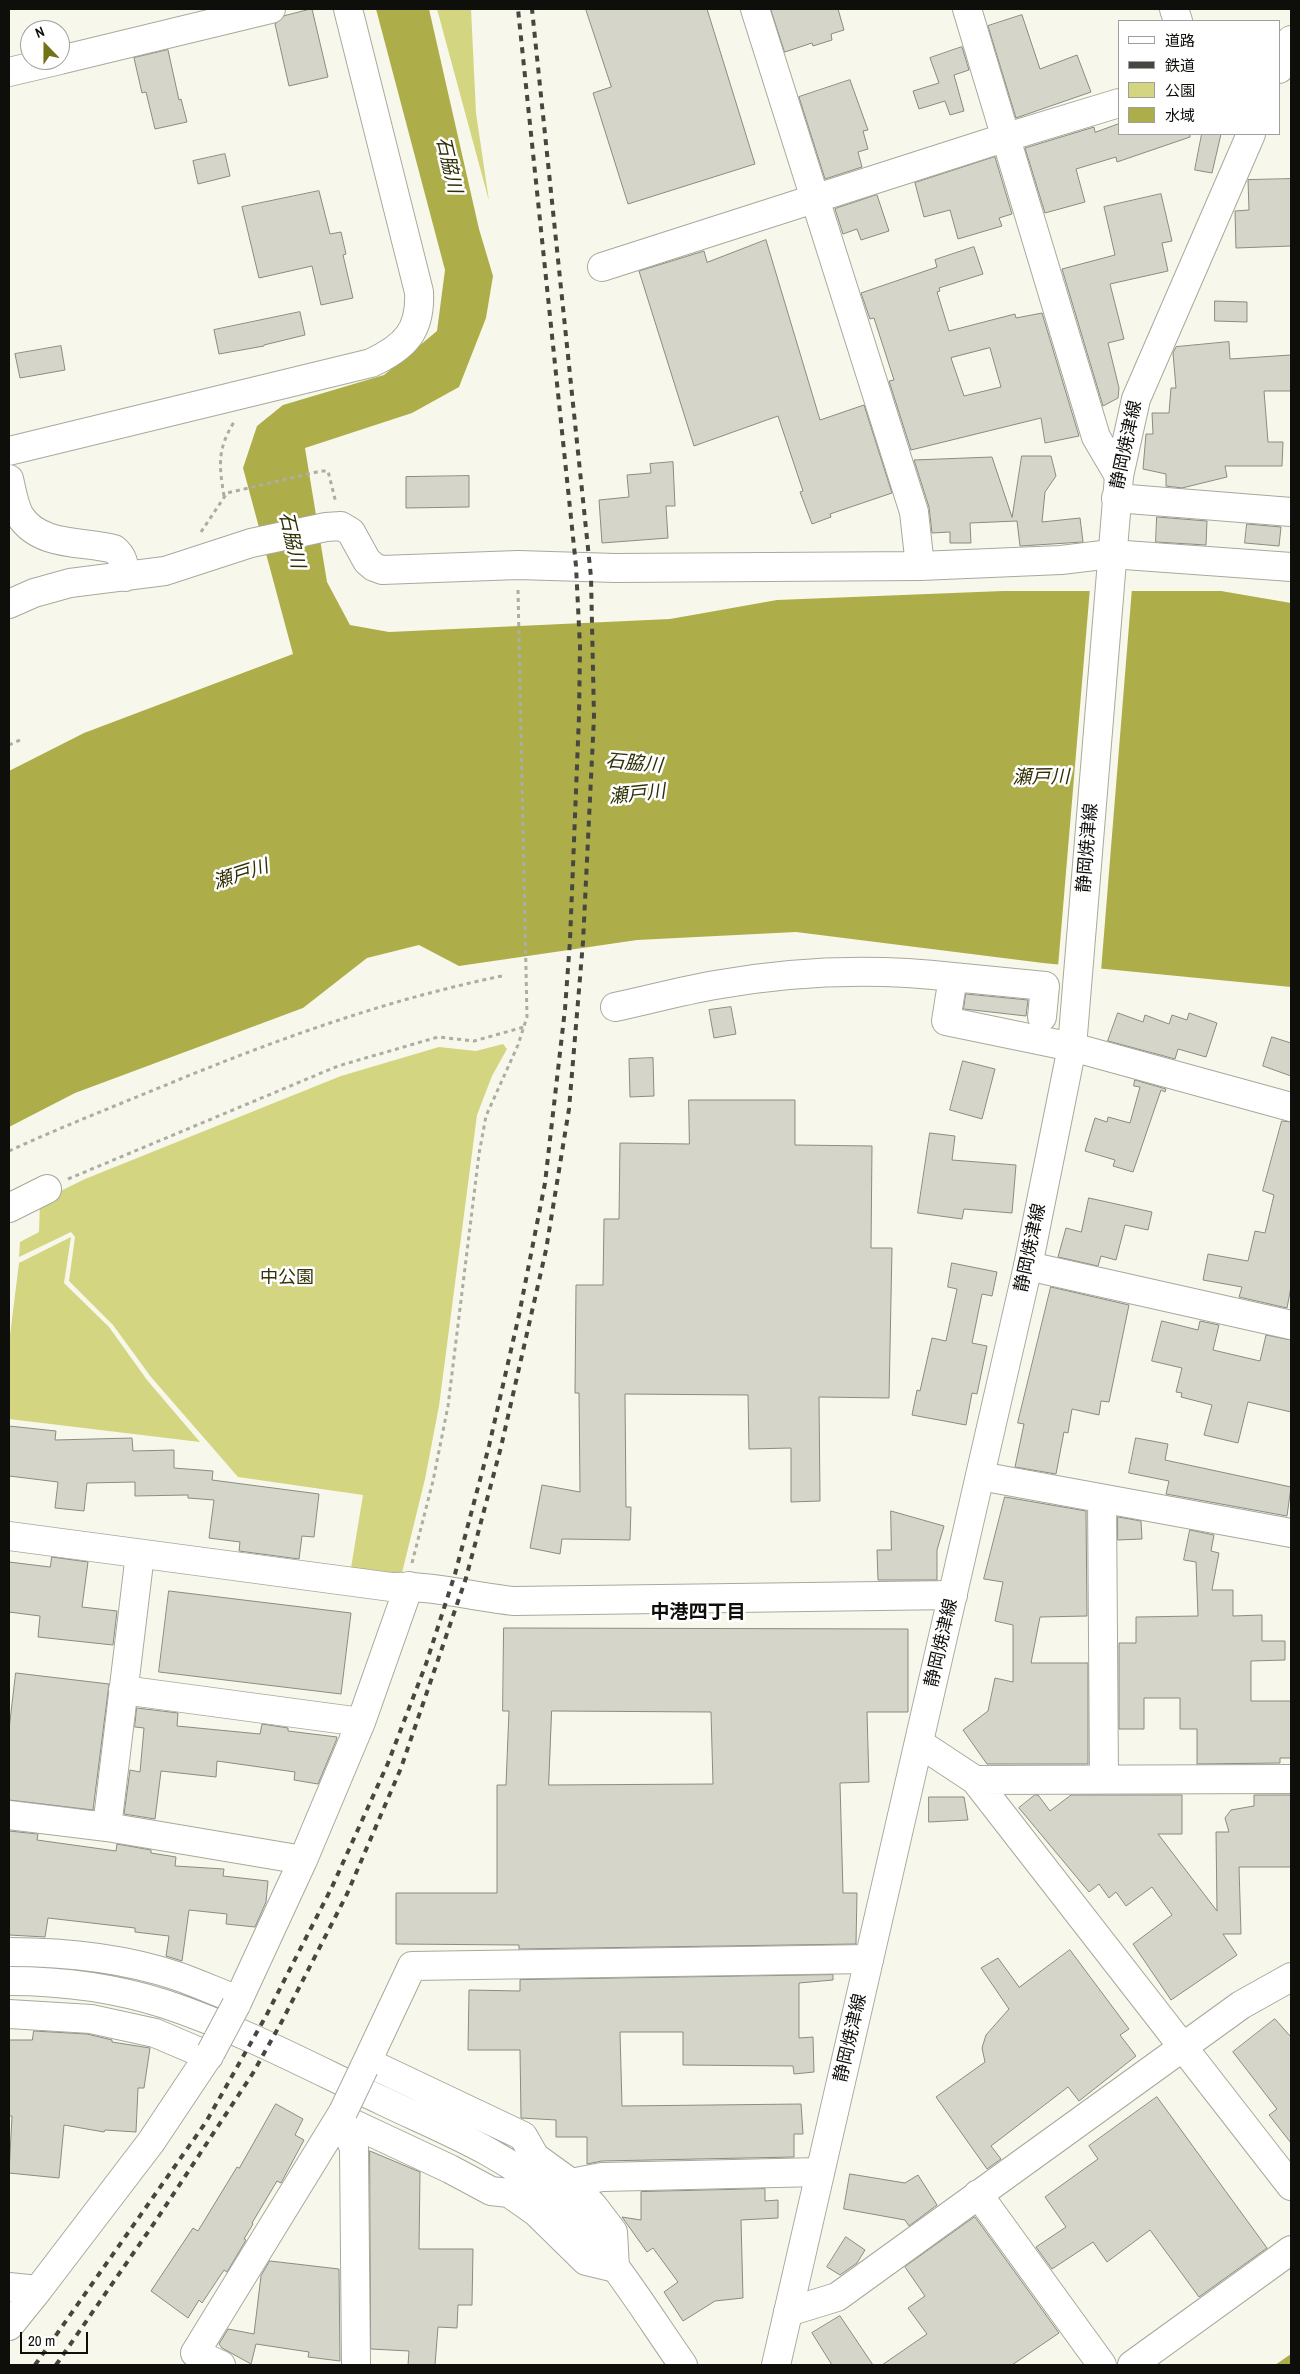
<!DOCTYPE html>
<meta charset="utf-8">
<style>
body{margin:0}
#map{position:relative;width:1300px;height:2374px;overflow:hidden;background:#f7f8eb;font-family:"Archivo Narrow","Noto Sans JP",sans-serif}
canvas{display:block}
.frame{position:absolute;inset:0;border:10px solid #0e0e0a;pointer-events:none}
.legend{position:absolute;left:1118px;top:20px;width:162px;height:115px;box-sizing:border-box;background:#fff;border:1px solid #9f9f9d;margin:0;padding:6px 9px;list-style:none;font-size:15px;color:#0e0e0a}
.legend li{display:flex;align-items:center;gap:10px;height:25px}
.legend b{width:25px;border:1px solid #9f9f9d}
.north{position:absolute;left:20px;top:20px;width:50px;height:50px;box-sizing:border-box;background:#fff;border:1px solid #9f9f9d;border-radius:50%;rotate:338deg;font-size:14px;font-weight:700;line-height:20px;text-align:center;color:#0e0e0a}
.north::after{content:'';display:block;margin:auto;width:18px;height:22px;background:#727217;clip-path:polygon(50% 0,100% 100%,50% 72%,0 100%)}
.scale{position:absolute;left:20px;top:2332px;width:68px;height:22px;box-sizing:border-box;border:2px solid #0e0e0a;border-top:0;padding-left:6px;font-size:15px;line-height:18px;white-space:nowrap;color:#0e0e0a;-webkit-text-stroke:4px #fff;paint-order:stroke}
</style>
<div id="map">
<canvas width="1300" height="2374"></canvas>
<div class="frame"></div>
<ul class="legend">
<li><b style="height:6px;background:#fff"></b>道路</li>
<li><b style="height:6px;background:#474741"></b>鉄道</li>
<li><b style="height:14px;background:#d3d581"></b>公園</li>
<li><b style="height:14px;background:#adae49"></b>水域</li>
</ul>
<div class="north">N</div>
<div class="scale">20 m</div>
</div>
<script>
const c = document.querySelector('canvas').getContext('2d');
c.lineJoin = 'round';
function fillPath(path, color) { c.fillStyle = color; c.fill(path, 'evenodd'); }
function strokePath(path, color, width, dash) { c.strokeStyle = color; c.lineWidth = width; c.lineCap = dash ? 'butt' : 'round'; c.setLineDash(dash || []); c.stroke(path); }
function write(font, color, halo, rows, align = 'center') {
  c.font = font + ' "Archivo Narrow","Noto Sans JP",sans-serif'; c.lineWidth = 5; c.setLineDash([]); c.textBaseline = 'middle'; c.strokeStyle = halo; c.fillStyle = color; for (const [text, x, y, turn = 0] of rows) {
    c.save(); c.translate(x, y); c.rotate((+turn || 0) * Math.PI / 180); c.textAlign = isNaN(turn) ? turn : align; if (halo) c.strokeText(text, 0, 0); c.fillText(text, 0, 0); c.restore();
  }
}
const green = new Path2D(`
 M 437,9 L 471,9 L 476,113 L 489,201 Z
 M 503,1044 L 507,1049 L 492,1076 L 477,1115 L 439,1406 L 425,1479 L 400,1581 L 350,1574 L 363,1495 L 238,1477 L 151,1377 L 113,1325 L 69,1281 L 75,1237 L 71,1232 L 19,1257 L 20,1242 L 39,1232 L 40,1201 L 85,1179 L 341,1076 L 439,1047 L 476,1051 Z
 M 71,1237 L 64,1283 L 109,1327 L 147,1380 L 200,1442 L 9,1419 L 9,1343 L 19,1263 Z`);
const water = new Path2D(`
 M 376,9 L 429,9 L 479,229 L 493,276 L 486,318 L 459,387 L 412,413 L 305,448 L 327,582 L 350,625 L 389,632 L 670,619 L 777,600 L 1003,591 L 1221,591 L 1291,603 L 1291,987 L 1043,963 L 796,932 L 637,940 L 459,966 L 419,945 L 367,958 L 303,1008 L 75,1093 L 9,1127 L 9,771 L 84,733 L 293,654 L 243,468 L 257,426 L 283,405 L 384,375 L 437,331 L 445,270 Z
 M 1291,2354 L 1291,2365 L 1275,2365 Z`);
const pier = new Path2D(`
 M 1090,588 L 1132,588 L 1101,971 L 1058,967 Z`);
const building = new Path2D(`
 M 312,9 L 328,77 L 289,86 L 275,24 L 284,16 Z
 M 586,9 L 707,9 L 755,164 L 628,204 L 593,93 L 611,87 Z
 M 771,9 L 838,9 L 844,30 L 831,34 L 832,40 L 813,46 L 812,43 L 785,52 Z
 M 1022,15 L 1040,69 L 1077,55 L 1091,92 L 1016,118 L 988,26 Z
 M 962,47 L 969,70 L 954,75 L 964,111 L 950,115 L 945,101 L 919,109 L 913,91 L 939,83 L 930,58 Z
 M 168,50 L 179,100 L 181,99 L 187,122 L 155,129 L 146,92 L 142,93 L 134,58 Z
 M 850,80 L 868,130 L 863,131 L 868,149 L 858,152 L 862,167 L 825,179 L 799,97 Z
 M 1119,124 L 1119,134 L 1190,134 L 1190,137 L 1117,162 L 1116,157 L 1076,169 L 1085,202 L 1045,213 L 1025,148 L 1094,127 L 1095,132 Z
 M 1202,134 L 1221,134 L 1212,173 L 1195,170 Z
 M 225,154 L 230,176 L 198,184 L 193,161 Z
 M 995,157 L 1012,214 L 999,218 L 1002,226 L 958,239 L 950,210 L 924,217 L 915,183 Z
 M 1291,179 L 1291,246 L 1236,248 L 1235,211 L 1249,210 L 1248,180 Z
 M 319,191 L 330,234 L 341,232 L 346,254 L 343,255 L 353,298 L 321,305 L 312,266 L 259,278 L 242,207 Z
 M 1161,194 L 1172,241 L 1162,243 L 1168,271 L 1110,284 L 1124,339 L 1108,343 L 1119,388 L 1118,398 L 1103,406 L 1062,269 L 1115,255 L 1104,207 Z
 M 877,195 L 889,231 L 861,240 L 857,229 L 843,234 L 835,209 Z
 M 766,240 L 820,420 L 864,405 L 892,493 L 830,514 L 831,517 L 812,524 L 800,492 L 803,491 L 778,416 L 694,446 L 639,271 L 704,251 L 707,262 Z
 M 974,247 L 983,274 L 939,288 L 940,291 L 937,292 L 949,331 L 1015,314 L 1016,318 L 1042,313 L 1079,436 L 1045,443 L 1041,418 L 911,450 L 889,381 L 894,380 L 874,318 L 870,319 L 861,293 L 937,267 L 935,260 ZM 990,348 L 1001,387 L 964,396 L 951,358 Z
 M 1215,301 L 1247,302 L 1247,322 L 1215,321 Z
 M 300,312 L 305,335 L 264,345 L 264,346 L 219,354 L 214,330 Z
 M 1229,342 L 1230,359 L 1291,355 L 1291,391 L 1264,391 L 1268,442 L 1283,442 L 1282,466 L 1225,466 L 1227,477 L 1182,488 L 1166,486 L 1166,474 L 1143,469 L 1146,434 L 1153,434 L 1152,413 L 1169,413 L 1171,388 L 1176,388 L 1173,353 L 1176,347 Z
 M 61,346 L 65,370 L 20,378 L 15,354 Z
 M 1022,456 L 1051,456 L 1056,476 L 1045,492 L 1042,522 L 1080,518 L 1083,542 L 1020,546 L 1017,521 L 970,523 L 971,543 L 950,543 L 950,532 L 932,533 L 929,507 L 914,460 L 992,457 L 1012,517 Z
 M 673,462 L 675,506 L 666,506 L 668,538 L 602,543 L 599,500 L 629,497 L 627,475 L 651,473 L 650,464 Z
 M 469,476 L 469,507 L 406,508 L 406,477 Z
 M 1157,517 L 1207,521 L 1206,545 L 1156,542 Z
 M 1247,524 L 1281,527 L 1279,546 L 1245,543 Z
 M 966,994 L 1028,1000 L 1026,1016 L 964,1009 Z
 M 731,1007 L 736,1034 L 714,1038 L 709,1010 Z
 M 1118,1013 L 1143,1022 L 1145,1015 L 1169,1024 L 1172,1015 L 1187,1020 L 1189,1013 L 1217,1023 L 1206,1057 L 1178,1049 L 1175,1059 L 1108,1041 Z
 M 1272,1037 L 1291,1043 L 1291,1076 L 1263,1066 Z
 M 653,1058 L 654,1096 L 630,1097 L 629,1059 Z
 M 963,1061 L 995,1069 L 982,1119 L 950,1110 Z
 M 1135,1080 L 1166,1089 L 1165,1092 L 1161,1090 L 1133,1172 L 1113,1166 L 1115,1160 L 1085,1151 L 1095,1118 L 1107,1122 L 1108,1117 L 1130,1123 L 1140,1087 L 1134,1086 Z
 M 689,1100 L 795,1100 L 795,1145 L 872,1146 L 871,1248 L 892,1248 L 889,1398 L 819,1397 L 820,1501 L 791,1502 L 791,1448 L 749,1449 L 748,1395 L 625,1394 L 626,1507 L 631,1507 L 630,1540 L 562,1539 L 560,1554 L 530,1548 L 542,1485 L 580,1492 L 579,1393 L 575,1393 L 576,1285 L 603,1285 L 604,1219 L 619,1219 L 620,1143 L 689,1144 Z
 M 1282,1121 L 1291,1122 L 1291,1287 L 1287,1308 L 1239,1297 L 1242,1287 L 1203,1280 L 1208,1254 L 1248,1261 L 1255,1231 L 1265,1233 L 1274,1195 L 1263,1191 Z
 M 930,1133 L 955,1136 L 952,1160 L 1016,1165 L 1012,1213 L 964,1209 L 962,1219 L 918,1213 Z
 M 1089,1198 L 1152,1212 L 1148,1230 L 1125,1225 L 1116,1260 L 1101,1256 L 1098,1266 L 1058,1257 L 1066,1228 L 1081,1232 Z
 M 952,1263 L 997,1272 L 992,1296 L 982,1294 L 972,1343 L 987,1346 L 977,1394 L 972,1393 L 966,1425 L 912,1415 L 917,1390 L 920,1391 L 932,1338 L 946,1341 L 957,1289 L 948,1287 Z
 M 1051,1287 L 1129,1305 L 1109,1402 L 1101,1401 L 1099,1415 L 1072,1409 L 1068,1433 L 1064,1432 L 1056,1474 L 1015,1467 L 1024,1424 L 1018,1423 Z
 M 1162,1321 L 1198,1330 L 1200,1321 L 1219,1325 L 1213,1350 L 1260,1361 L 1266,1335 L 1291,1340 L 1291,1412 L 1248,1402 L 1238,1443 L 1204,1435 L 1212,1405 L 1181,1397 L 1182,1393 L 1176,1392 L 1182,1368 L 1152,1361 Z
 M 9,1426 L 56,1431 L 55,1440 L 132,1438 L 133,1451 L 174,1450 L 174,1468 L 213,1471 L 212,1480 L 319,1494 L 314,1537 L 302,1536 L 299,1559 L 239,1551 L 240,1542 L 209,1538 L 214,1500 L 188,1498 L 188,1495 L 135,1496 L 135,1482 L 87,1483 L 84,1511 L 55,1508 L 58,1482 L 9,1476 Z
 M 1136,1438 L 1168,1444 L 1165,1460 L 1291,1487 L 1287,1516 L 1166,1494 L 1169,1481 L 1129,1473 Z
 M 1005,1497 L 1086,1511 L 1087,1616 L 1040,1617 L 1031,1663 L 1088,1663 L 1088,1764 L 987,1764 L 963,1730 L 988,1711 L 995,1678 L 1013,1682 L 1013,1625 L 995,1621 L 1003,1582 L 984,1579 Z
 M 891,1511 L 944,1526 L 937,1550 L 937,1580 L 878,1580 L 877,1550 L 891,1550 Z
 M 1118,1517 L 1141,1521 L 1142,1539 L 1118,1540 Z
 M 1190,1530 L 1214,1535 L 1211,1551 L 1219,1553 L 1212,1590 L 1233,1590 L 1233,1616 L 1262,1615 L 1262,1641 L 1285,1641 L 1285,1660 L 1251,1661 L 1251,1701 L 1291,1701 L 1291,1758 L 1280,1758 L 1280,1763 L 1197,1764 L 1197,1729 L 1180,1729 L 1180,1698 L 1144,1698 L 1144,1729 L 1119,1729 L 1119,1643 L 1136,1643 L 1136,1617 L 1198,1616 L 1196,1562 L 1184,1560 Z
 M 52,1557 L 88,1562 L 82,1607 L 117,1611 L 113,1645 L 38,1637 L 40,1616 L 9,1612 L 9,1562 L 50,1567 Z
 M 169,1591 L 351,1613 L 341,1694 L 159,1672 Z
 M 504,1628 L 908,1629 L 908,1712 L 867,1712 L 869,1782 L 840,1783 L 843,1893 L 857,1893 L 856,1944 L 519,1949 L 519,1945 L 396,1944 L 396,1893 L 497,1893 L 497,1785 L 506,1785 L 509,1711 L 503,1711 ZM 552,1711 L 711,1712 L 713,1784 L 549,1785 Z
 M 16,1673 L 109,1684 L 93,1810 L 9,1800 L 9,1730 Z
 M 137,1708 L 178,1713 L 177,1726 L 260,1734 L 262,1724 L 288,1728 L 288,1731 L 337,1737 L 336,1741 L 318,1784 L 294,1780 L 295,1772 L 217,1761 L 216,1777 L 161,1771 L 155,1819 L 124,1814 L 130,1770 L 140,1772 L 144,1728 L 135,1727 Z
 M 1035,1795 L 1038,1795 L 1050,1811 L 1071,1795 L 1182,1795 L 1182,1834 L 1158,1834 L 1217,1911 L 1216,1832 L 1229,1832 L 1225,1818 L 1231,1810 L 1254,1806 L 1254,1795 L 1291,1795 L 1291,1867 L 1239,1867 L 1241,1934 L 1223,1934 L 1237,1955 L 1171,2000 L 1133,1944 L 1172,1915 L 1152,1887 L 1126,1906 L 1116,1892 L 1109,1898 L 1099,1884 L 1089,1892 L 1019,1808 Z
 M 929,1797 L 964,1797 L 968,1820 L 929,1822 Z
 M 9,1831 L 38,1834 L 37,1840 L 116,1851 L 117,1844 L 151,1850 L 151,1853 L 176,1857 L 175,1866 L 224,1869 L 223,1876 L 268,1881 L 266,1902 L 255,1927 L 226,1924 L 227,1914 L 189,1910 L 182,1961 L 166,1956 L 169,1936 L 135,1932 L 135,1928 L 48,1918 L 45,1937 L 9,1935 Z
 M 1070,1950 L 1129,2029 L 1120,2035 L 1136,2056 L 1079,2101 L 1068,2087 L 991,2146 L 1001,2159 L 987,2169 L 936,2097 L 985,2062 L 982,2048 L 986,2035 L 1009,2009 L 981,1968 L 998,1958 L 1019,1987 Z
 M 833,1975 L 833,1980 L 799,1983 L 799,2038 L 813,2037 L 814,2072 L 794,2074 L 793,2066 L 683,2065 L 683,2032 L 620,2032 L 622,2106 L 801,2104 L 803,2134 L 794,2134 L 794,2157 L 602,2161 L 587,2164 L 587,2137 L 556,2137 L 556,2120 L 521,2118 L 520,2050 L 468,2050 L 469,1990 L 520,1991 L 520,1980 Z
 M 1275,2019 L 1291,2037 L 1291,2143 L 1269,2115 L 1277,2109 L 1233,2052 Z
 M 34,2031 L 87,2034 L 112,2040 L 112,2042 L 150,2048 L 144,2088 L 138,2088 L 136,2132 L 105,2130 L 104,2132 L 64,2125 L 59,2178 L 9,2173 L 12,2116 L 9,2116 L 9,2040 L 32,2040 Z
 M 1157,2097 L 1267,2248 L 1199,2297 L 1150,2230 L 1107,2262 L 1093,2242 L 1052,2269 L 1036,2247 L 1066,2227 L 1045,2197 L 1098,2159 L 1089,2146 Z
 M 276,2104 L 303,2119 L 295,2135 L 304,2140 L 281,2183 L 277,2181 L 252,2223 L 253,2224 L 244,2239 L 246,2240 L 227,2272 L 224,2270 L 202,2303 L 199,2300 L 188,2318 L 151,2291 L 193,2228 L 198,2231 L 237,2167 L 239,2168 Z
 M 370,2151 L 420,2172 L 419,2249 L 473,2249 L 472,2305 L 458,2305 L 457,2328 L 438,2327 L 435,2365 L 408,2365 L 409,2351 L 371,2349 Z
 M 850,2174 L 905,2183 L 918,2175 L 937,2205 L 909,2226 L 905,2220 L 844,2209 Z
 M 765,2189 L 765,2201 L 778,2200 L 778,2218 L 741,2220 L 743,2298 L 715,2301 L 683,2321 L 664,2292 L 678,2282 L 653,2248 L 647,2252 L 622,2217 L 641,2220 L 641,2192 Z
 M 975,2217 L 1059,2333 L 1012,2365 L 882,2365 L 927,2334 L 908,2308 L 925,2296 L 905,2267 Z
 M 846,2237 L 865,2250 L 857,2263 L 840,2275 L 827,2267 Z
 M 270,2261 L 339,2269 L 340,2361 L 308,2357 L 309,2352 L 256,2344 L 251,2364 L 222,2348 L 219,2344 L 228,2329 L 254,2334 L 261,2276 Z
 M 840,2316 L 873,2365 L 832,2365 L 812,2333 Z`);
const path = new Path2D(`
 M 224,496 C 219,465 217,450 234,422
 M 201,532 L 227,493 L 321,471 L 328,471 L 336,503
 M 9,745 L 20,740
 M 9,1151 C 55,1130 102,1111 149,1092 C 264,1044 380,1001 502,976
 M 68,1179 L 338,1066 L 438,1037 L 474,1041 L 524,1027
 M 412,1563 L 433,1481 L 448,1406 L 479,1154 L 486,1116 L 518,1045 L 527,1017 L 518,590`);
const minor = new Path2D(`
 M 755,9 L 914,512 L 920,566
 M 967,9 L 1096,437 L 1119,476
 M 1174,9 L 1178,21
 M 60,60 L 271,9
 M 9,72 L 60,60
 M 602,267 L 1007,137 L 1119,103
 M 9,451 L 371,363 C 405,347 421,331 419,292 L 348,9
 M 9,479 C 12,491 14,506 20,516 C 40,547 83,541 114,549 C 124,557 124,565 125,577
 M 1116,498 L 1291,512
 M 9,604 L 34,593 L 70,583 L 165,571 L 251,543 L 326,527 L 341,526 L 351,532 L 367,561 L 374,567 L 382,570 L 518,565 L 615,568 L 920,566 L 1061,560 L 1111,554 L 1291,567
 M 953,977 L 1045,986 L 1042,1017
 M 615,1007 C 648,1000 681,991 715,985 C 793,971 875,968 953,977 L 946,1021 L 1072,1047 L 1291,1107
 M 9,1208 L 47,1189
 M 1028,1266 L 1291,1325
 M 980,1476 L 1291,1533
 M 1102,1499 L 1104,1779
 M 9,1536 L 391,1587 C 433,1585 473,1597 514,1601 L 953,1595
 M 123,1690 L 361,1722
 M 919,1743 L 975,1780 L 1291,2186
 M 975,1780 L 1291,1779
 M 9,1815 L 107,1827 L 303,1860
 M 107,1827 L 140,1554
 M 9,1952 C 64,1952 123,1958 177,1976 C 197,1983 217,1992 238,2000
 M 9,1981 C 60,1981 115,1988 165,2004 C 240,2029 311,2067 383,2101 C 441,2129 503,2152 552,2196 C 605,2243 643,2308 683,2365
 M 236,2005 L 303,1860 L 361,1722 L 409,1586
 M 9,2014 L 91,2019 L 155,2033 L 209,2056
 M 364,2068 L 412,1966 L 869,1959
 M 341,2118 L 450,2169 L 491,2191 L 509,2193 L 536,2212 L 586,2261 L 615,2268 L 613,2232 L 594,2207 L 571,2183 L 535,2157 L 523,2136 L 367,2062
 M 341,2118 L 354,2148 L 356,2365
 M 571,2183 L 602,2177 L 820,2172
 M 978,2194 L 1102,2365
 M 9,2287 L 38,2290 L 151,2142 L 211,2052
 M 788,2312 L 837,2297 L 1241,2005 L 1291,1977
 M 9,2326 L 38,2290
 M 221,2365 L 195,2353 L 343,2112
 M 1132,2365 L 1291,2250`);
const major = new Path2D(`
 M 1279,69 L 1291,40
 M 776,2365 L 1028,1266 L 1072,1047 L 1119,476 L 1136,399 L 1251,134`);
const rail = new Path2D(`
 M 35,2365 L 206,2122 L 266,2016 L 332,1887 L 388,1763 L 426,1664 L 455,1574 L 489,1446 L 519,1315 L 545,1183 L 565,1009 L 570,941 L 579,716 L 580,647 L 576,566 L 518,9
 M 56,2365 L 157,2219 L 253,2073 L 281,2023 L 347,1894 L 401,1768 L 466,1578 L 501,1447 L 546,1250 L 569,1109 L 583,942 L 594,717 L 591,577 L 532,9`);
const minorBridge = new Path2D(`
 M 211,2052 L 236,2005
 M 343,2112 L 364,2068`);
const streetNames = [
 ["静岡焼津線",1127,445,-78],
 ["静岡焼津線",1088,848,-85],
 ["静岡焼津線",1031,1248,-78],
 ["静岡焼津線",942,1643,-77],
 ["静岡焼津線",851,2038,-77]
];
const parkNames = [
 ["中公園",287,1278]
];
const waterNames = [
 ["石脇川",448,165,77],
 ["石脇川",291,540,77],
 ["石脇川",634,764,5],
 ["瀬戸川",1041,778,-1],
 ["瀬戸川",637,795,-6],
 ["瀬戸川",241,875,-18]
];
const neighbourhoodNames = [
 ["中港四丁目",698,1613]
];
fillPath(green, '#d3d581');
fillPath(water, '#adae49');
fillPath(pier, '#f7f8eb');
fillPath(building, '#d5d5c9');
strokePath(building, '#8b8c80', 1);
strokePath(minor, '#a8a99c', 30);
strokePath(major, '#a8a99c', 30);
strokePath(path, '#acada3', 3, [4, 4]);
strokePath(minor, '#fff', 28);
strokePath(major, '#fff', 28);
strokePath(rail, '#474741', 4, [6, 6]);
strokePath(minorBridge, '#a8a99c', 30, []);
strokePath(minorBridge, '#fff', 28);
write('18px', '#0e0e0a', '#fff', streetNames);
write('18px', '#343408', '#fff', parkNames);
write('italic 19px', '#303004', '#fff', waterNames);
write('bold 19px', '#0e0e0a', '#fff', neighbourhoodNames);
</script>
